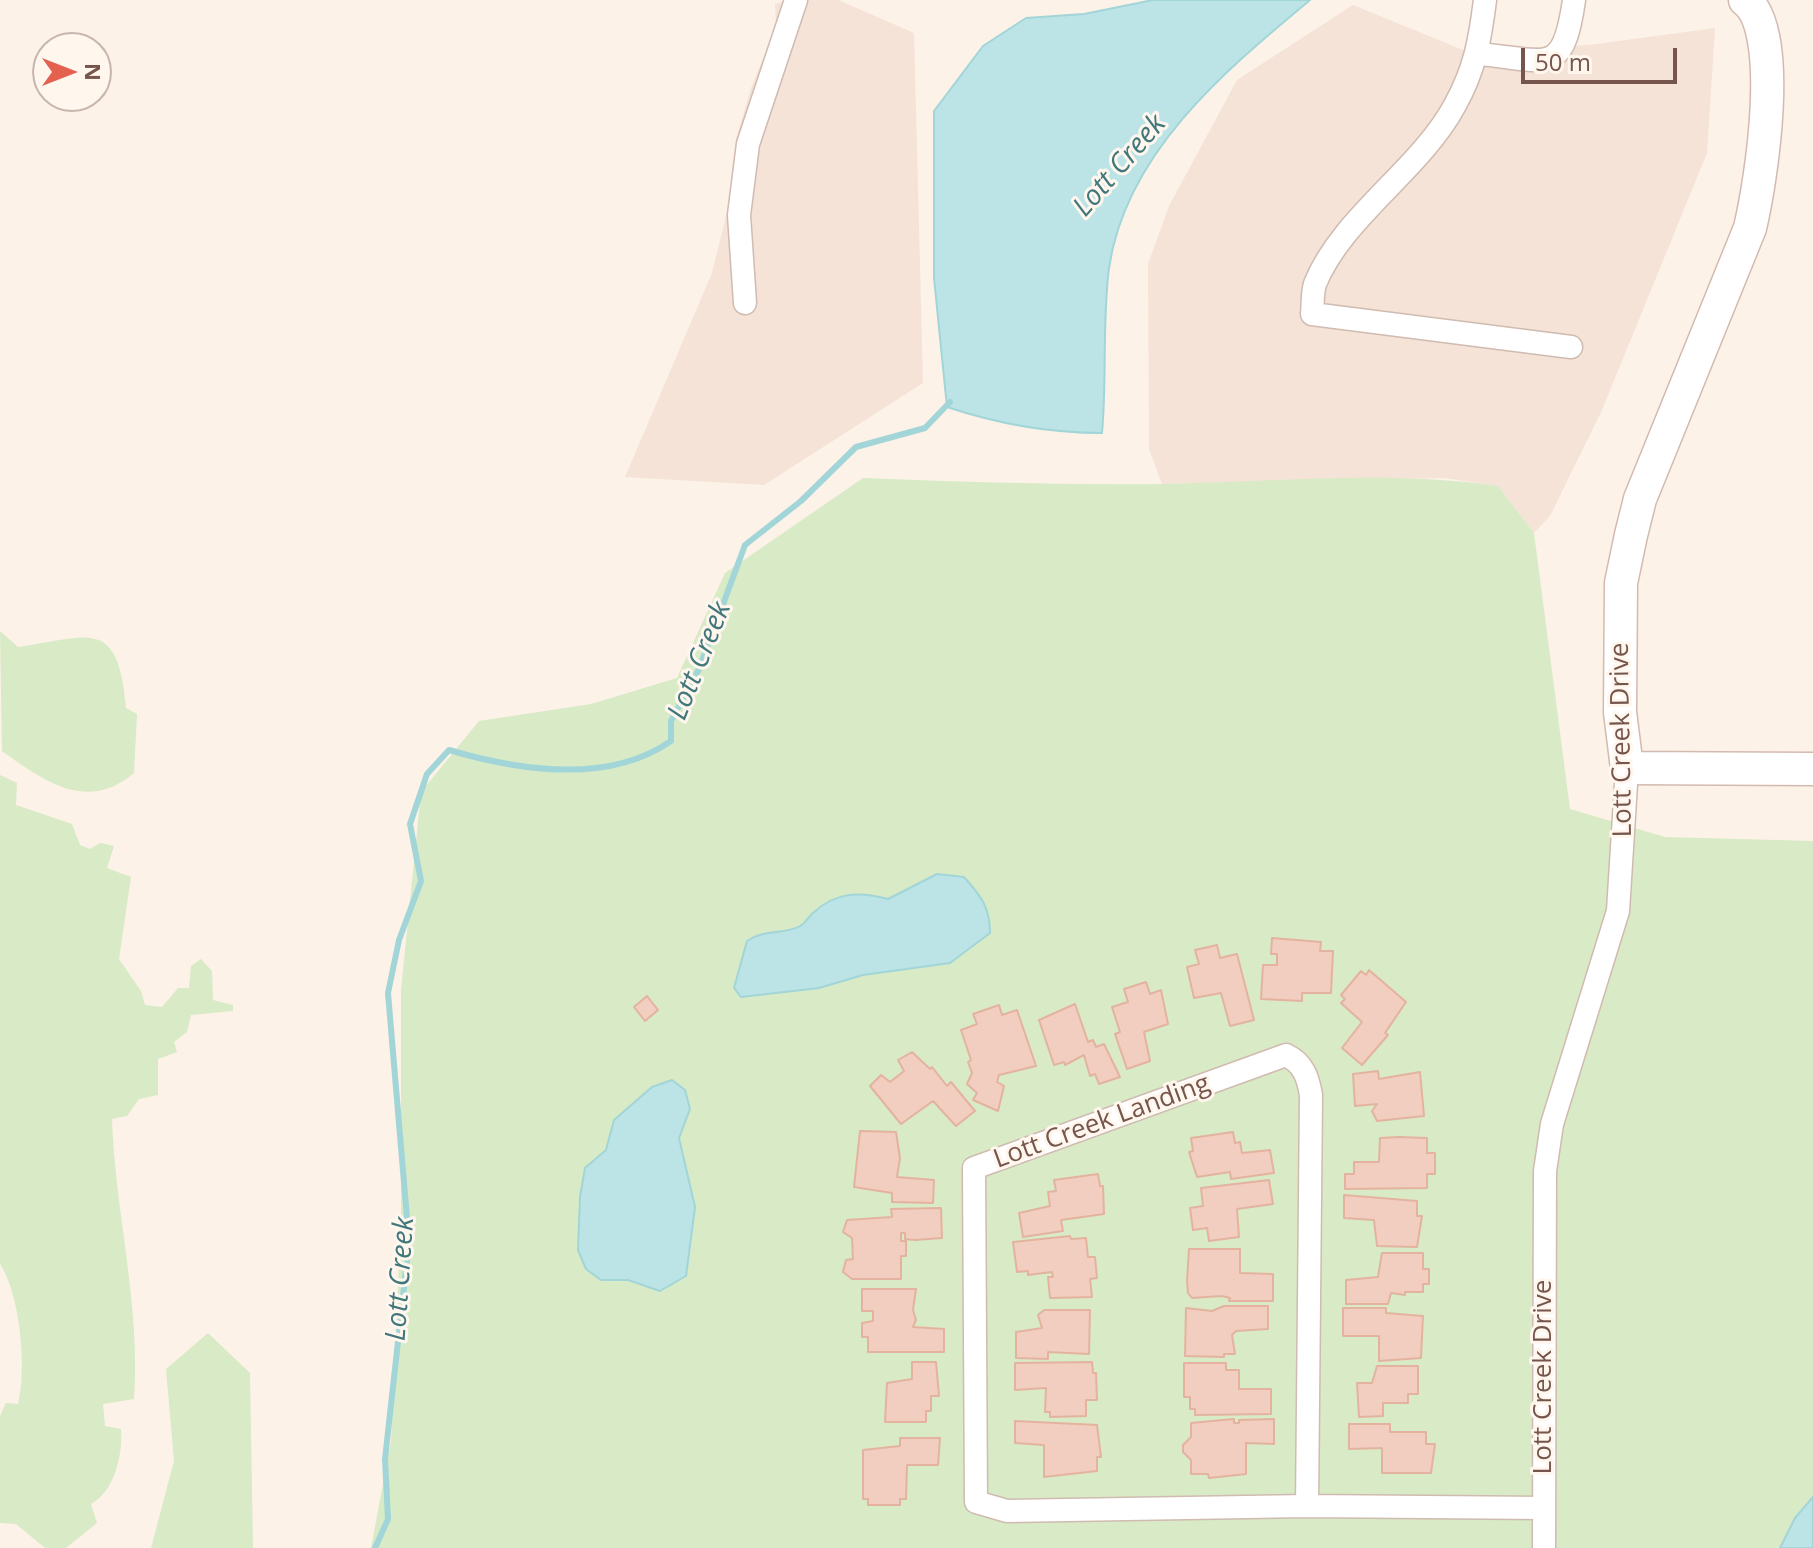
<!DOCTYPE html>
<style>
body{margin:0}
#map{position:relative;width:1813px;height:1548px;overflow:hidden;background:#fcf2e8;font-family:"Open Sans",sans-serif}
canvas{display:block}
.north{position:absolute;left:32px;top:32px;width:80px;height:80px;box-sizing:border-box;background:#fff6ee;border:2px solid #c8b6ad;border-radius:50%;rotate:90deg;font-size:22px;font-weight:700;line-height:32px;text-align:center;color:#76564c}
.north::after{content:'';display:block;margin:auto;width:28px;height:36px;background:#e4614f;clip-path:polygon(50% 0,100% 100%,50% 72%,0 100%)}
.scale{position:absolute;left:1521px;top:48px;width:156px;height:36px;box-sizing:border-box;border:4px solid #76564c;border-top:0;padding-left:10px;font-size:24px;line-height:28px;white-space:nowrap;color:#76564c;-webkit-text-stroke:6px #fff6ee;paint-order:stroke}
</style>
<div id="map">
<canvas width="1813" height="1548"></canvas>
<div class="north">N</div>
<div class="scale">50 m</div>
</div>
<script>
const c = document.querySelector('canvas').getContext('2d');
c.lineJoin = 'round';
function fillPath(path, color) { c.fillStyle = color; c.fill(path, 'evenodd'); }
function strokePath(path, color, width, dash) { c.strokeStyle = color; c.lineWidth = width; c.lineCap = dash ? 'butt' : 'round'; c.setLineDash(dash || []); c.stroke(path); }
function write(font, color, halo, rows, align = 'center') {
  c.font = font + ' "Open Sans",sans-serif'; c.lineWidth = 6; c.setLineDash([]); c.textBaseline = 'middle'; c.strokeStyle = halo; c.fillStyle = color; for (const [text, x, y, turn = 0] of rows) {
    c.save(); c.translate(x, y); c.rotate((+turn || 0) * Math.PI / 180); c.textAlign = isNaN(turn) ? turn : align; if (halo) c.strokeText(text, 0, 0); c.fillText(text, 0, 0); c.restore();
  }
}
const residential = new Path2D(`
 M 790,0 L 838,0 L 914,33 L 923,383 L 764,485 L 625,477 L 712,273 L 727,212 L 736,139 L 751,88 L 776,27 L 775,4 Z
 M 1353,5 L 1463,50 L 1589,45 L 1715,28 L 1707,153 L 1602,410 L 1550,516 L 1534,533 L 1498,486 L 1444,478 L 1162,484 L 1149,449 L 1148,264 L 1169,206 L 1237,80 Z`);
const green = new Path2D(`
 M 863,478 C 963,482 1063,485 1163,484 C 1274,482 1387,470 1498,486 L 1534,533 L 1570,809 L 1665,837 L 1813,841 L 1813,1548 L 371,1548 L 391,1441 L 401,1215 L 401,990 L 421,792 L 479,721 L 591,704 L 677,678 L 725,573 Z
 M 0,631 L 18,647 C 91,636 118,617 126,708 L 137,714 L 134,773 C 87,813 44,781 2,751 Z
 M 0,775 L 17,783 L 16,805 L 72,824 L 80,845 L 90,849 L 100,843 L 114,846 L 107,868 L 131,877 L 119,959 L 141,991 L 145,1005 L 162,1007 L 178,988 L 189,988 L 191,966 L 201,959 L 212,971 L 213,1000 L 233,1005 L 233,1011 L 191,1015 L 187,1032 L 174,1042 L 177,1052 L 158,1059 L 158,1095 L 139,1099 L 127,1116 L 112,1119 C 115,1213 141,1305 134,1399 L 103,1404 L 105,1426 L 121,1429 C 123,1453 115,1491 91,1504 L 97,1523 L 66,1548 L 45,1548 L 16,1524 L 0,1523 L 0,1416 L 6,1403 L 18,1404 C 27,1368 20,1294 0,1264 Z
 M 208,1333 L 250,1373 L 253,1548 L 151,1548 L 174,1461 L 166,1369 Z`);
const water = new Path2D(`
 M 1153,0 L 1310,0 C 1226,70 1126,152 1109,268 C 1102,322 1107,379 1102,433 C 1049,433 998,424 947,407 L 934,278 L 934,111 L 983,46 L 1026,18 L 1084,14 Z
 M 937,874 L 964,877 C 981,896 990,907 990,933 L 950,963 L 863,975 L 819,988 L 741,997 L 734,988 L 747,941 C 764,929 784,935 800,926 C 805,924 809,916 813,913 C 836,891 860,892 888,899 Z
 M 672,1080 L 685,1090 L 690,1109 L 679,1138 L 695,1207 L 686,1276 L 660,1291 L 628,1280 L 601,1280 L 586,1269 L 578,1250 L 580,1197 L 585,1168 L 606,1150 L 614,1120 L 652,1087 Z
 M 1813,1497 L 1813,1548 L 1780,1548 L 1795,1518 Z`);
const stream = new Path2D(`
 M 375,1548 L 388,1519 L 385,1459 L 409,1242 L 388,993 L 399,940 L 421,881 L 410,824 L 427,774 L 449,750 C 517,770 608,785 671,741 L 671,721 L 699,669 L 745,545 L 801,501 L 856,447 L 925,428 L 950,402`);
const building = new Path2D(`
 M 1272,938 L 1321,942 L 1320,951 L 1333,951 L 1331,993 L 1302,993 L 1302,1001 L 1261,999 L 1263,965 L 1277,965 L 1277,954 L 1271,954 Z
 M 1217,945 L 1220,958 L 1237,954 L 1254,1020 L 1230,1026 L 1221,993 L 1194,998 L 1187,967 L 1199,964 L 1195,950 Z
 M 1369,970 L 1406,1002 L 1385,1033 L 1388,1035 L 1362,1065 L 1342,1048 L 1362,1022 L 1341,1003 L 1345,999 L 1341,995 L 1361,971 L 1366,975 Z
 M 1146,982 L 1150,994 L 1161,990 L 1168,1024 L 1144,1032 L 1150,1061 L 1127,1069 L 1115,1034 L 1120,1032 L 1112,1007 L 1128,1002 L 1124,989 Z
 M 647,996 L 658,1010 L 645,1021 L 634,1007 Z
 M 1075,1004 L 1088,1042 L 1093,1040 L 1096,1047 L 1104,1044 L 1120,1077 L 1099,1084 L 1095,1074 L 1090,1076 L 1084,1055 L 1065,1065 L 1064,1062 L 1054,1065 L 1039,1020 Z
 M 999,1005 L 1002,1015 L 1017,1010 L 1036,1066 L 999,1075 L 997,1082 L 1004,1086 L 998,1111 L 973,1100 L 977,1093 L 967,1084 L 972,1073 L 968,1062 L 971,1060 L 961,1030 L 977,1024 L 973,1014 Z
 M 912,1052 L 930,1069 L 932,1067 L 947,1086 L 951,1082 L 975,1111 L 956,1126 L 933,1101 L 901,1124 L 870,1086 L 881,1075 L 890,1082 L 904,1071 L 898,1060 Z
 M 1378,1071 L 1379,1079 L 1420,1072 L 1424,1116 L 1377,1121 L 1372,1111 L 1377,1104 L 1355,1106 L 1353,1074 Z
 M 860,1131 L 896,1132 L 900,1158 L 897,1177 L 934,1180 L 933,1203 L 892,1202 L 892,1193 L 854,1187 Z
 M 1233,1132 L 1235,1143 L 1240,1142 L 1242,1153 L 1270,1150 L 1274,1173 L 1231,1179 L 1230,1172 L 1197,1177 L 1189,1152 L 1193,1151 L 1191,1138 Z
 M 1399,1137 L 1427,1138 L 1427,1153 L 1435,1153 L 1435,1174 L 1427,1174 L 1427,1188 L 1345,1189 L 1345,1174 L 1354,1174 L 1354,1162 L 1379,1162 L 1380,1138 Z
 M 1098,1174 L 1100,1186 L 1103,1186 L 1104,1214 L 1061,1220 L 1063,1231 L 1023,1237 L 1019,1213 L 1050,1206 L 1048,1192 L 1056,1191 L 1054,1180 Z
 M 1269,1180 L 1273,1204 L 1237,1209 L 1239,1237 L 1209,1241 L 1207,1228 L 1193,1230 L 1190,1208 L 1203,1206 L 1201,1188 Z
 M 1344,1195 L 1417,1201 L 1417,1216 L 1422,1216 L 1417,1247 L 1377,1246 L 1374,1220 L 1344,1218 Z
 M 941,1208 L 942,1238 L 915,1240 L 905,1239 L 905,1233 L 901,1233 L 901,1241 L 906,1241 L 906,1256 L 901,1256 L 901,1279 L 852,1279 L 843,1272 L 846,1260 L 853,1259 L 852,1238 L 843,1232 L 847,1220 L 892,1217 L 891,1209 Z
 M 1070,1236 L 1071,1239 L 1086,1238 L 1088,1257 L 1095,1257 L 1097,1278 L 1090,1279 L 1092,1297 L 1050,1298 L 1048,1277 L 1053,1277 L 1052,1272 L 1028,1275 L 1028,1271 L 1017,1272 L 1013,1242 Z
 M 1189,1249 L 1240,1249 L 1240,1273 L 1273,1274 L 1273,1301 L 1229,1301 L 1230,1298 L 1222,1296 L 1192,1298 L 1188,1293 L 1187,1281 Z
 M 1382,1253 L 1423,1253 L 1423,1269 L 1429,1269 L 1429,1284 L 1423,1284 L 1423,1292 L 1405,1292 L 1405,1295 L 1391,1293 L 1388,1304 L 1346,1304 L 1346,1280 L 1378,1277 Z
 M 862,1289 L 916,1289 L 913,1310 L 916,1320 L 913,1327 L 944,1329 L 944,1352 L 868,1352 L 868,1337 L 862,1337 L 862,1323 L 873,1321 L 873,1311 L 862,1311 Z
 M 1224,1306 L 1268,1306 L 1268,1329 L 1236,1331 L 1232,1335 L 1235,1354 L 1224,1354 L 1224,1357 L 1185,1356 L 1186,1308 L 1212,1311 Z
 M 1343,1308 L 1386,1308 L 1386,1313 L 1423,1316 L 1421,1358 L 1379,1361 L 1379,1336 L 1343,1336 Z
 M 1044,1310 L 1090,1310 L 1089,1354 L 1048,1352 L 1048,1359 L 1016,1358 L 1016,1332 L 1042,1328 L 1038,1315 Z
 M 912,1362 L 936,1362 L 939,1396 L 931,1396 L 931,1411 L 926,1411 L 926,1422 L 885,1422 L 887,1383 L 912,1379 Z
 M 1092,1362 L 1093,1373 L 1096,1373 L 1097,1400 L 1086,1400 L 1086,1416 L 1050,1417 L 1050,1412 L 1045,1412 L 1046,1388 L 1015,1390 L 1015,1363 Z
 M 1184,1363 L 1226,1363 L 1226,1370 L 1239,1370 L 1239,1389 L 1271,1389 L 1271,1414 L 1195,1415 L 1195,1409 L 1190,1409 L 1190,1397 L 1184,1397 Z
 M 1377,1366 L 1418,1366 L 1418,1394 L 1408,1394 L 1408,1403 L 1383,1403 L 1383,1416 L 1359,1417 L 1357,1383 L 1372,1383 Z
 M 1234,1419 L 1234,1423 L 1239,1423 L 1239,1420 L 1274,1419 L 1274,1444 L 1246,1443 L 1246,1474 L 1209,1478 L 1208,1474 L 1191,1474 L 1191,1460 L 1183,1452 L 1183,1445 L 1191,1437 L 1191,1423 Z
 M 1015,1421 L 1097,1425 L 1101,1457 L 1097,1457 L 1097,1471 L 1044,1477 L 1044,1445 L 1015,1443 Z
 M 1349,1424 L 1390,1424 L 1390,1432 L 1426,1432 L 1426,1444 L 1435,1444 L 1431,1473 L 1382,1473 L 1382,1448 L 1349,1449 Z
 M 900,1438 L 940,1438 L 938,1465 L 907,1465 L 906,1499 L 900,1499 L 900,1505 L 868,1505 L 868,1499 L 863,1499 L 863,1450 L 900,1446 Z`);
const street = new Path2D(`
 M 1485,0 C 1480,40 1475,69 1455,105 C 1421,169 1341,218 1315,284 C 1312,293 1313,305 1312,314 L 1571,347
 M 1479,54 C 1547,60 1563,78 1574,0
 M 745,303 L 739,215 L 748,144 L 796,0
 M 1307,1506 L 1311,1095 C 1308,1077 1303,1063 1286,1055 L 974,1168 L 976,1502 L 1007,1511 L 1307,1506 L 1544,1508
 M 1544,1548 L 1545,1171 L 1552,1124 L 1618,911 L 1627,768`);
const secondary = new Path2D(`
 M 1745,0 C 1785,30 1761,182 1750,228 L 1640,499 L 1631,535 L 1621,583 L 1620,712 L 1627,768 L 1813,769`);
const streetNames = [
 ["Lott Creek Drive",1622,740,-91],
 ["Lott Creek Landing",1102,1122,-20],
 ["Lott Creek Drive",1544,1377,-90]
];
const waterNames = [
 ["Lott Creek",1120,166,-49],
 ["Lott Creek",700,661,-68],
 ["Lott Creek",401,1279,-86]
];
fillPath(residential, '#f4e3d6');
fillPath(green, '#d8eac6');
fillPath(water, '#bce4e6');
strokePath(water, '#a2d5d8', 2);
strokePath(stream, '#a2d5d8', 6);
fillPath(building, '#f1cebf');
strokePath(building, '#e4b3a0', 2);
strokePath(street, '#d0bbb0', 25);
strokePath(secondary, '#d3baae', 35);
strokePath(street, '#fff', 22);
strokePath(secondary, '#fff', 32);
write('26px', '#76564c', '#fff6ee', streetNames);
write('italic 28px', '#40777b', '#fff6ee', waterNames);
</script>
